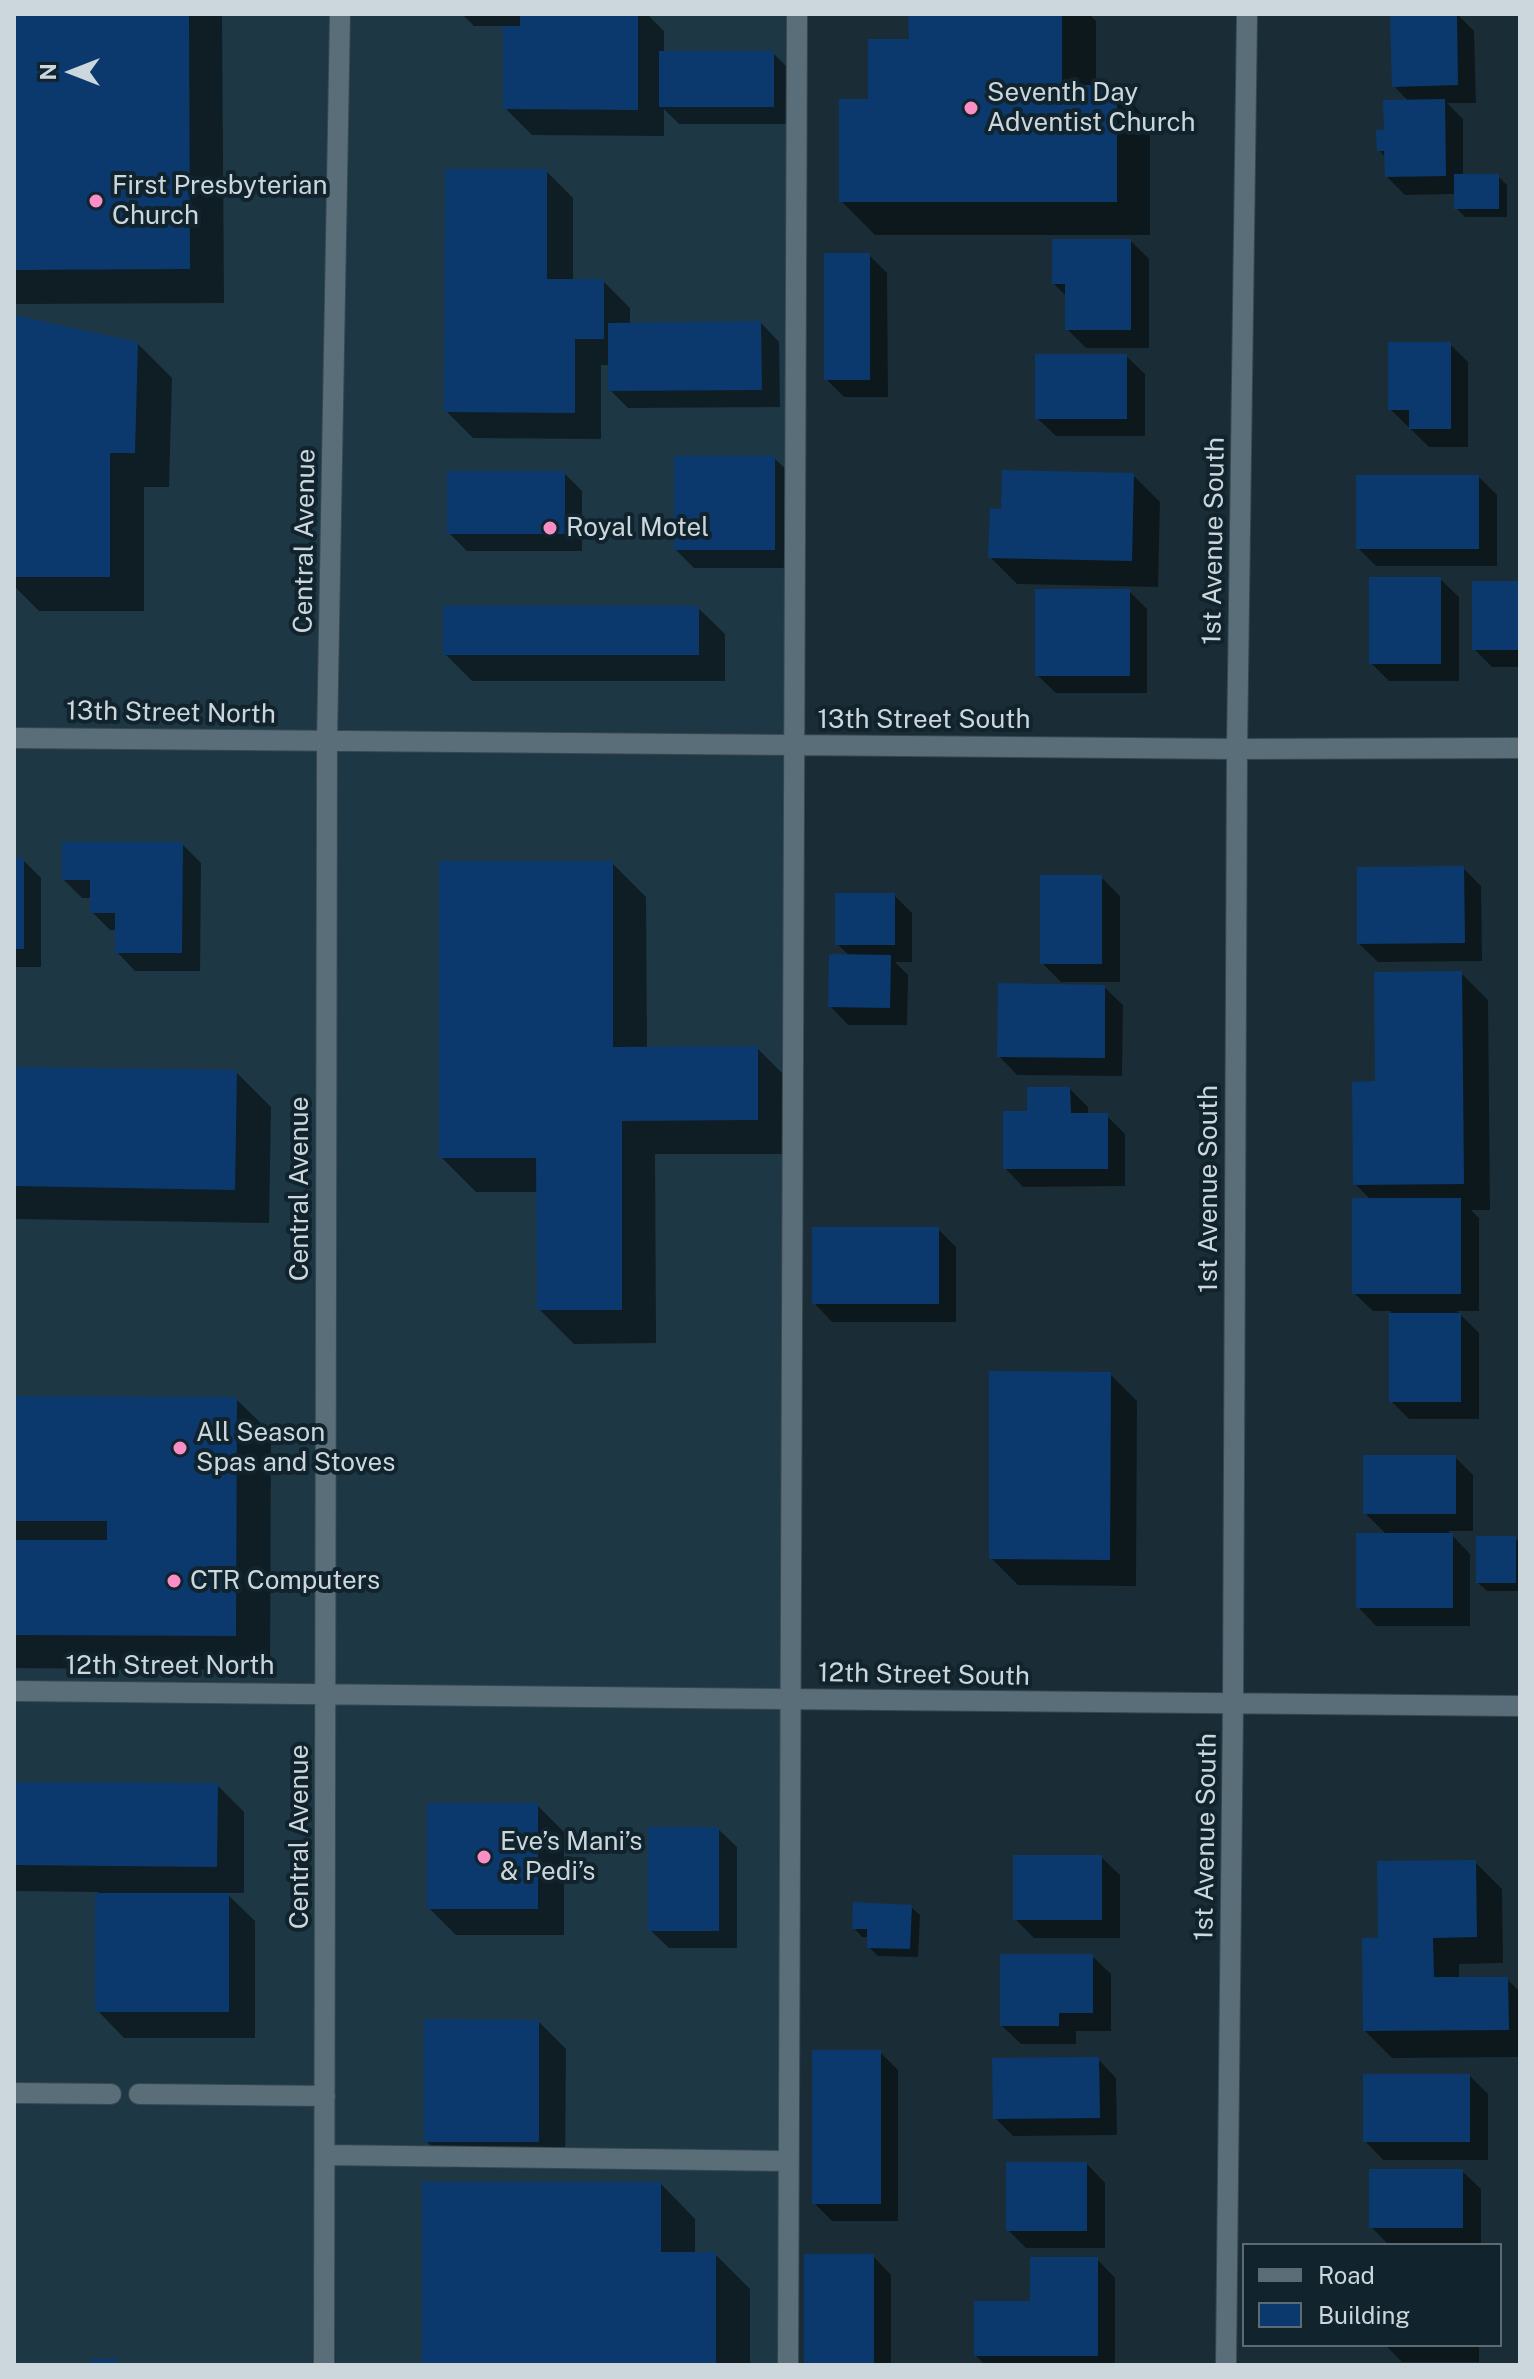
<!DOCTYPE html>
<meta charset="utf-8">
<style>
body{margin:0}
#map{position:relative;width:1534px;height:2379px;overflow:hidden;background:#1a2d36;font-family:"Public Sans",sans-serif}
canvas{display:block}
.frame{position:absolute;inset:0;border:16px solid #ccd7dd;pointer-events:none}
.legend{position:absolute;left:1242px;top:2243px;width:260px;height:104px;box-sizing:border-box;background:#11232c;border:2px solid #5c6b73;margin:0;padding:10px 14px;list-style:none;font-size:24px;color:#ccd7dd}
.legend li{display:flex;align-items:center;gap:16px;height:40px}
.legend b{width:40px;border:2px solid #5c6b73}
.north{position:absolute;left:32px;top:32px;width:80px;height:80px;-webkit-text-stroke:6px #11232c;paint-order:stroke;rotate:270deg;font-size:22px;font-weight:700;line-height:32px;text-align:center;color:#ccd7dd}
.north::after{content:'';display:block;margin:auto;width:28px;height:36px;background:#ccd7dd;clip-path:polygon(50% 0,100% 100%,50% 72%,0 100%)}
</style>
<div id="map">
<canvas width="1534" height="2379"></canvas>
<div class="frame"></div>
<ul class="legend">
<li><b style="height:10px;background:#5a6e79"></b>Road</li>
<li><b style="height:22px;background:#0b396d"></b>Building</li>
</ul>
<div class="north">N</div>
</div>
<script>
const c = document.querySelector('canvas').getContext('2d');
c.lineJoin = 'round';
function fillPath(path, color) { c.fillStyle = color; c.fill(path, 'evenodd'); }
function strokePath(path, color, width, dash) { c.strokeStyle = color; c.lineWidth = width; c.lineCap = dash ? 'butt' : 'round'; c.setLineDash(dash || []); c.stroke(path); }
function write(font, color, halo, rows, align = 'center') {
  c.font = font + ' "Public Sans",sans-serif'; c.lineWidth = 8; c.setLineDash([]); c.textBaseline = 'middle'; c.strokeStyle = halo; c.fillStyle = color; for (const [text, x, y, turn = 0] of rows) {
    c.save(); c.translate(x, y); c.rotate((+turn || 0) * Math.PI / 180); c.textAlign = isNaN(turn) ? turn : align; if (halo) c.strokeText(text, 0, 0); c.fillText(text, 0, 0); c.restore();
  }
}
const built = new Path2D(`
 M 14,14 L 797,14 L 788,2365 L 14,2365 Z`);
const shadow = new Path2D(`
 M 14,14 L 222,14 L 224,303 L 14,304 Z
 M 462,14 L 647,14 L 664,31 L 664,53 L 773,53 L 791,71 L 791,124 L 679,124 L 664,109 L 664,136 L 532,135 L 505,108 L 505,26 L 474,26 Z
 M 910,14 L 1089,14 L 1096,21 L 1096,87 L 1116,87 L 1150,122 L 1150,235 L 875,235 L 841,201 L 870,101 L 911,41 Z
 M 1392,14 L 1457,14 L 1474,31 L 1476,103 L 1447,103 L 1463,119 L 1463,176 L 1498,176 L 1507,185 L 1507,217 L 1465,217 L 1456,208 L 1456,194 L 1405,195 L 1387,177 L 1386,158 L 1379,150 L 1386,132 L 1409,102 L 1394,86 Z
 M 546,171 L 573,198 L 573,281 L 603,281 L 630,308 L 630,325 L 761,323 L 779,342 L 780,407 L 628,408 L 610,390 L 610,365 L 601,365 L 601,439 L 473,438 L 446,411 Z
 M 1131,241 L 1149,259 L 1149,348 L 1086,348 L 1067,329 L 1067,297 L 1054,284 Z
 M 869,255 L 887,273 L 888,397 L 844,397 L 826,379 Z
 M 14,317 L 137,343 L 172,378 L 169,487 L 144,487 L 144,611 L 39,611 L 14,586 Z
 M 1450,344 L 1468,362 L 1468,447 L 1429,447 L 1390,409 Z
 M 1126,356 L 1145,374 L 1145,436 L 1056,436 L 1037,418 Z
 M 774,458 L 793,476 L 793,568 L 694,568 L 676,550 Z
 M 564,473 L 582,491 L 582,551 L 467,551 L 449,533 Z
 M 1133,475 L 1160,502 L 1158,587 L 1017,584 L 990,557 L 1003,511 Z
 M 1479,477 L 1497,495 L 1497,566 L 1376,566 L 1358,548 Z
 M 1440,579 L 1459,597 L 1459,681 L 1389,681 L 1371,663 Z
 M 1520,583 L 1520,667 L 1492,667 L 1474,649 Z
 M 1129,591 L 1147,609 L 1147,693 L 1056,693 L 1037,675 Z
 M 698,608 L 725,634 L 725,681 L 472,681 L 445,654 Z
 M 182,844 L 201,863 L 200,971 L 135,971 L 117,952 L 117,930 L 110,930 L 92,912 L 92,898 L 82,898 L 64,880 Z
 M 14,860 L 23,860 L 41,878 L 41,967 L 14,967 Z
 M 612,863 L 646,897 L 647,1049 L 757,1048 L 792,1083 L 792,1154 L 655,1154 L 656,1343 L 574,1344 L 539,1309 L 538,1192 L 476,1192 L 441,1157 Z
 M 1463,868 L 1481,886 L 1482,961 L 1378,962 L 1359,944 Z
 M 1101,877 L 1120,896 L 1120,982 L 1061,982 L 1042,963 Z
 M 894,895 L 912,913 L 912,962 L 895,962 L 908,975 L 907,1025 L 848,1025 L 830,1006 L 850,956 L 837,944 Z
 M 1461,973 L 1488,1000 L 1490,1210 L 1471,1210 L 1479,1218 L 1479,1311 L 1457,1311 L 1479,1333 L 1479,1419 L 1409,1419 L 1391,1401 L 1391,1311 L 1373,1311 L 1354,1293 L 1371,1200 L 1355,1184 L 1377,1083 Z
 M 1104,987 L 1123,1005 L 1122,1076 L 1017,1075 L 999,1056 Z
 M 14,1069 L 236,1072 L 271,1107 L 269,1223 L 14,1219 Z
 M 1070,1089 L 1088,1107 L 1088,1116 L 1107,1116 L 1125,1134 L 1125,1186 L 1023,1187 L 1005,1168 L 1029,1113 Z
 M 938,1229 L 956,1247 L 956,1322 L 832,1322 L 814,1303 Z
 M 1110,1374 L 1137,1401 L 1136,1586 L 1018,1585 L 991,1558 Z
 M 14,1398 L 236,1399 L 271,1433 L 270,1670 L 14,1668 Z
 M 1455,1457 L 1473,1475 L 1473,1531 L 1448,1531 L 1470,1554 L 1470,1626 L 1376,1626 L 1358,1607 L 1387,1535 L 1365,1513 Z
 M 1515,1538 L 1520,1543 L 1520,1591 L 1487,1591 L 1478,1583 Z
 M 14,1784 L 217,1785 L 244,1812 L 244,1893 L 226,1893 L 255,1921 L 255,2038 L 124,2038 L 98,2011 L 98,1892 L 14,1891 Z
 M 537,1805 L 564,1832 L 564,1935 L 456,1935 L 429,1908 Z
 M 718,1829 L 737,1847 L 737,1948 L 669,1948 L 650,1930 Z
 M 1101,1857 L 1120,1875 L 1120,1938 L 1034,1938 L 1015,1919 Z
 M 1475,1862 L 1502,1889 L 1503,1963 L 1459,1964 L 1459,1979 L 1507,1979 L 1520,1992 L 1520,2057 L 1392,2058 L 1365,2031 L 1380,1940 Z
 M 911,1907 L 920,1915 L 918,1957 L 878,1956 L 869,1947 L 869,1937 L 862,1937 L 854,1928 Z
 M 1092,1956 L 1111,1974 L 1111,2031 L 1076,2031 L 1076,2044 L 1021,2044 L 1002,2026 Z
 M 539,2022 L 566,2049 L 565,2168 L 453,2168 L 426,2141 Z
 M 880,2052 L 898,2070 L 898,2221 L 832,2221 L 814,2203 Z
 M 1098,2059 L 1116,2078 L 1117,2135 L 1013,2136 L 995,2118 Z
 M 1470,2076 L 1488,2094 L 1488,2160 L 1383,2160 L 1365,2141 Z
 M 1087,2164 L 1105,2183 L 1105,2248 L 1026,2248 L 1008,2230 Z
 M 1462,2171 L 1481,2189 L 1481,2245 L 1389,2245 L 1371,2227 Z
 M 661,2184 L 695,2219 L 695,2254 L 715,2254 L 750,2289 L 750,2365 L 424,2365 Z
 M 873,2256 L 891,2275 L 891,2365 L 806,2365 Z
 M 1097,2259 L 1115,2278 L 1115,2365 L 985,2365 L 976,2356 Z
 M 1385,2345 L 1479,2345 L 1479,2362 L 1402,2362 Z`);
const building = new Path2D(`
 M 14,14 L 189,14 L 190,269 L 14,270 Z
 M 520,14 L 638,14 L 638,110 L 503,109 L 503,26 L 520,26 Z
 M 908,14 L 1062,14 L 1062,85 L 1117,85 L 1117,202 L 839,202 L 839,99 L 868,99 L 868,39 L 909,39 Z
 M 1390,14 L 1457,14 L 1458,85 L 1392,87 Z
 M 659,51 L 774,51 L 774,107 L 659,107 Z
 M 1445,99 L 1446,176 L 1385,177 L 1384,151 L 1377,151 L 1376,130 L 1384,130 L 1383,100 Z
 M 445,169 L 547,169 L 547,279 L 604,279 L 604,339 L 575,339 L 575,413 L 444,412 Z
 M 1454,174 L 1499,174 L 1499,209 L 1454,209 Z
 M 1052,239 L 1131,239 L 1131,330 L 1065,330 L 1065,284 L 1052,284 Z
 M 824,253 L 870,253 L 870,380 L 824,380 Z
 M 14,315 L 138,342 L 135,453 L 110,453 L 110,577 L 14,577 Z
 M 761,321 L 762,390 L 608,391 L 608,323 Z
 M 1388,342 L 1451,342 L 1451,429 L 1409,429 L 1409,410 L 1388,410 Z
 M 1035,354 L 1127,354 L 1127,419 L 1035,419 Z
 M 674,456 L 775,456 L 775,550 L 674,550 Z
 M 1002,470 L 1134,473 L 1132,561 L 988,558 L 990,508 L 1001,509 Z
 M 447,471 L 565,471 L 565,534 L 447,534 Z
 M 1356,475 L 1479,475 L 1479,549 L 1356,549 Z
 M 1369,577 L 1441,577 L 1441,664 L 1369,664 Z
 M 1472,581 L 1520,581 L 1520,650 L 1472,650 Z
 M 1035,589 L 1130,589 L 1130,676 L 1035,676 Z
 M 443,606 L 699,606 L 699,655 L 443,655 Z
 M 62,842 L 183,842 L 182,953 L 115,953 L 115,913 L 90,913 L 90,880 L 62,880 Z
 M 14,858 L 24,858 L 24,949 L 14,949 Z
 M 439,861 L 613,861 L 613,1047 L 758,1046 L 758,1120 L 622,1121 L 622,1310 L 537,1310 L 536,1158 L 439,1158 Z
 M 1464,866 L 1465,943 L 1357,944 L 1357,867 Z
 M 1040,875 L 1102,875 L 1102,964 L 1040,964 Z
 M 835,893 L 895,893 L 895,945 L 835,945 Z
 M 829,954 L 891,955 L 890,1008 L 828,1007 Z
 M 1462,971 L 1464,1184 L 1353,1185 L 1352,1082 L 1375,1081 L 1374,972 Z
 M 998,983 L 1105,985 L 1105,1058 L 997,1057 Z
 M 14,1067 L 237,1070 L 235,1190 L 14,1186 Z
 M 1027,1087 L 1070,1087 L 1071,1113 L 1108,1113 L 1108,1169 L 1003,1169 L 1003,1111 L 1027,1111 Z
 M 1352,1198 L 1461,1198 L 1461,1294 L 1352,1294 Z
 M 812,1227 L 939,1227 L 939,1304 L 812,1304 Z
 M 1389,1313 L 1461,1313 L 1461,1402 L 1389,1402 Z
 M 989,1371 L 1111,1372 L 1110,1560 L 989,1559 Z
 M 14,1396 L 237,1397 L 236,1636 L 14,1635 L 14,1540 L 107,1540 L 107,1521 L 14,1521 Z
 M 1363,1455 L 1456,1455 L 1456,1514 L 1363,1514 Z
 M 1356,1533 L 1453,1533 L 1453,1608 L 1356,1608 Z
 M 1476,1536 L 1516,1536 L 1516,1583 L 1476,1583 Z
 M 14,1782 L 218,1783 L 217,1867 L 14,1865 Z
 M 427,1803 L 538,1803 L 538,1909 L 427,1909 Z
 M 648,1827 L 719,1827 L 719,1931 L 648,1931 Z
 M 1013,1855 L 1102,1855 L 1102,1920 L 1013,1920 Z
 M 1476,1860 L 1477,1937 L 1433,1938 L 1434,1977 L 1508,1977 L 1509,2030 L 1363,2031 L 1362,1938 L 1378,1938 L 1377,1861 Z
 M 95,1893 L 229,1893 L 229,2012 L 95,2012 Z
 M 853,1902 L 912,1905 L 910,1949 L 867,1948 L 867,1929 L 852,1929 Z
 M 1000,1954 L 1093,1954 L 1093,2013 L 1059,2013 L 1059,2026 L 1000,2026 Z
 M 424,2019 L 539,2020 L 539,2142 L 424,2142 Z
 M 812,2050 L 881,2050 L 881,2204 L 812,2204 Z
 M 1099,2057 L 1100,2118 L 993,2119 L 992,2058 Z
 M 1363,2074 L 1470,2074 L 1470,2142 L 1363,2142 Z
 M 1006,2162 L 1087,2162 L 1087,2231 L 1006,2231 Z
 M 1369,2169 L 1463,2169 L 1463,2228 L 1369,2228 Z
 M 422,2182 L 661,2182 L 661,2252 L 716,2252 L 716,2365 L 422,2365 Z
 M 804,2254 L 874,2254 L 874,2365 L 804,2365 Z
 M 1030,2257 L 1098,2257 L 1098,2356 L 974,2356 L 974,2301 L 1030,2301 Z
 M 90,2359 L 117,2359 L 117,2365 L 90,2365 Z`);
const minor = new Path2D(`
 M 14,738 L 1237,749 L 1520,748
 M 14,1691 C 516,1693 1018,1705 1520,1706
 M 14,2093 L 111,2094
 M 139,2094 L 325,2096
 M 325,2155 L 788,2161
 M 324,2365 L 327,741 L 340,14
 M 788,2365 L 797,14
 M 1226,2365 L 1233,1705 L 1237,749 L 1247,14`);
const markers = [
 [971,108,8,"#fa8fc7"],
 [96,201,8,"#fa8fc7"],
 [550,528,8,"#fa8fc7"],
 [180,1448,8,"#fa8fc7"],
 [174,1581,8,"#fa8fc7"],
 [484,1857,8,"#fa8fc7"]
];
const poiNames = [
 ["Seventh Day",987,93],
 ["Adventist Church",987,123],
 ["First Presbyterian",112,186],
 ["Church",112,216],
 ["Royal Motel",566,528],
 ["All Season",196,1433],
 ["Spas and Stoves",196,1463],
 ["CTR Computers",190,1581],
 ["Eve’s Mani’s",500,1842],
 ["& Pedi’s",500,1872]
];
const streetNames = [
 ["Central Avenue",305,541,-89],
 ["1st Avenue South",1214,541,-89],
 ["13th Street North",171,713,1],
 ["13th Street South",924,720],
 ["Central Avenue",300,1189,-90],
 ["1st Avenue South",1209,1189,-90],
 ["12th Street North",170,1666],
 ["12th Street South",924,1675,1],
 ["Central Avenue",300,1837,-90],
 ["1st Avenue South",1206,1837,-89]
];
fillPath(built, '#1d3744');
fillPath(shadow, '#0007');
fillPath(building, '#0b396d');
strokePath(minor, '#38474f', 22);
strokePath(minor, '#5a6e79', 20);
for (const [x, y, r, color] of markers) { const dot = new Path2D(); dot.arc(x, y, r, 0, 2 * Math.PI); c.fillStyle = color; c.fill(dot); strokePath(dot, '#11232c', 3); }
write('26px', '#ccd7dd', '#11232c', poiNames, 'left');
write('26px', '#ccd7dd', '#11232c', streetNames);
</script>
